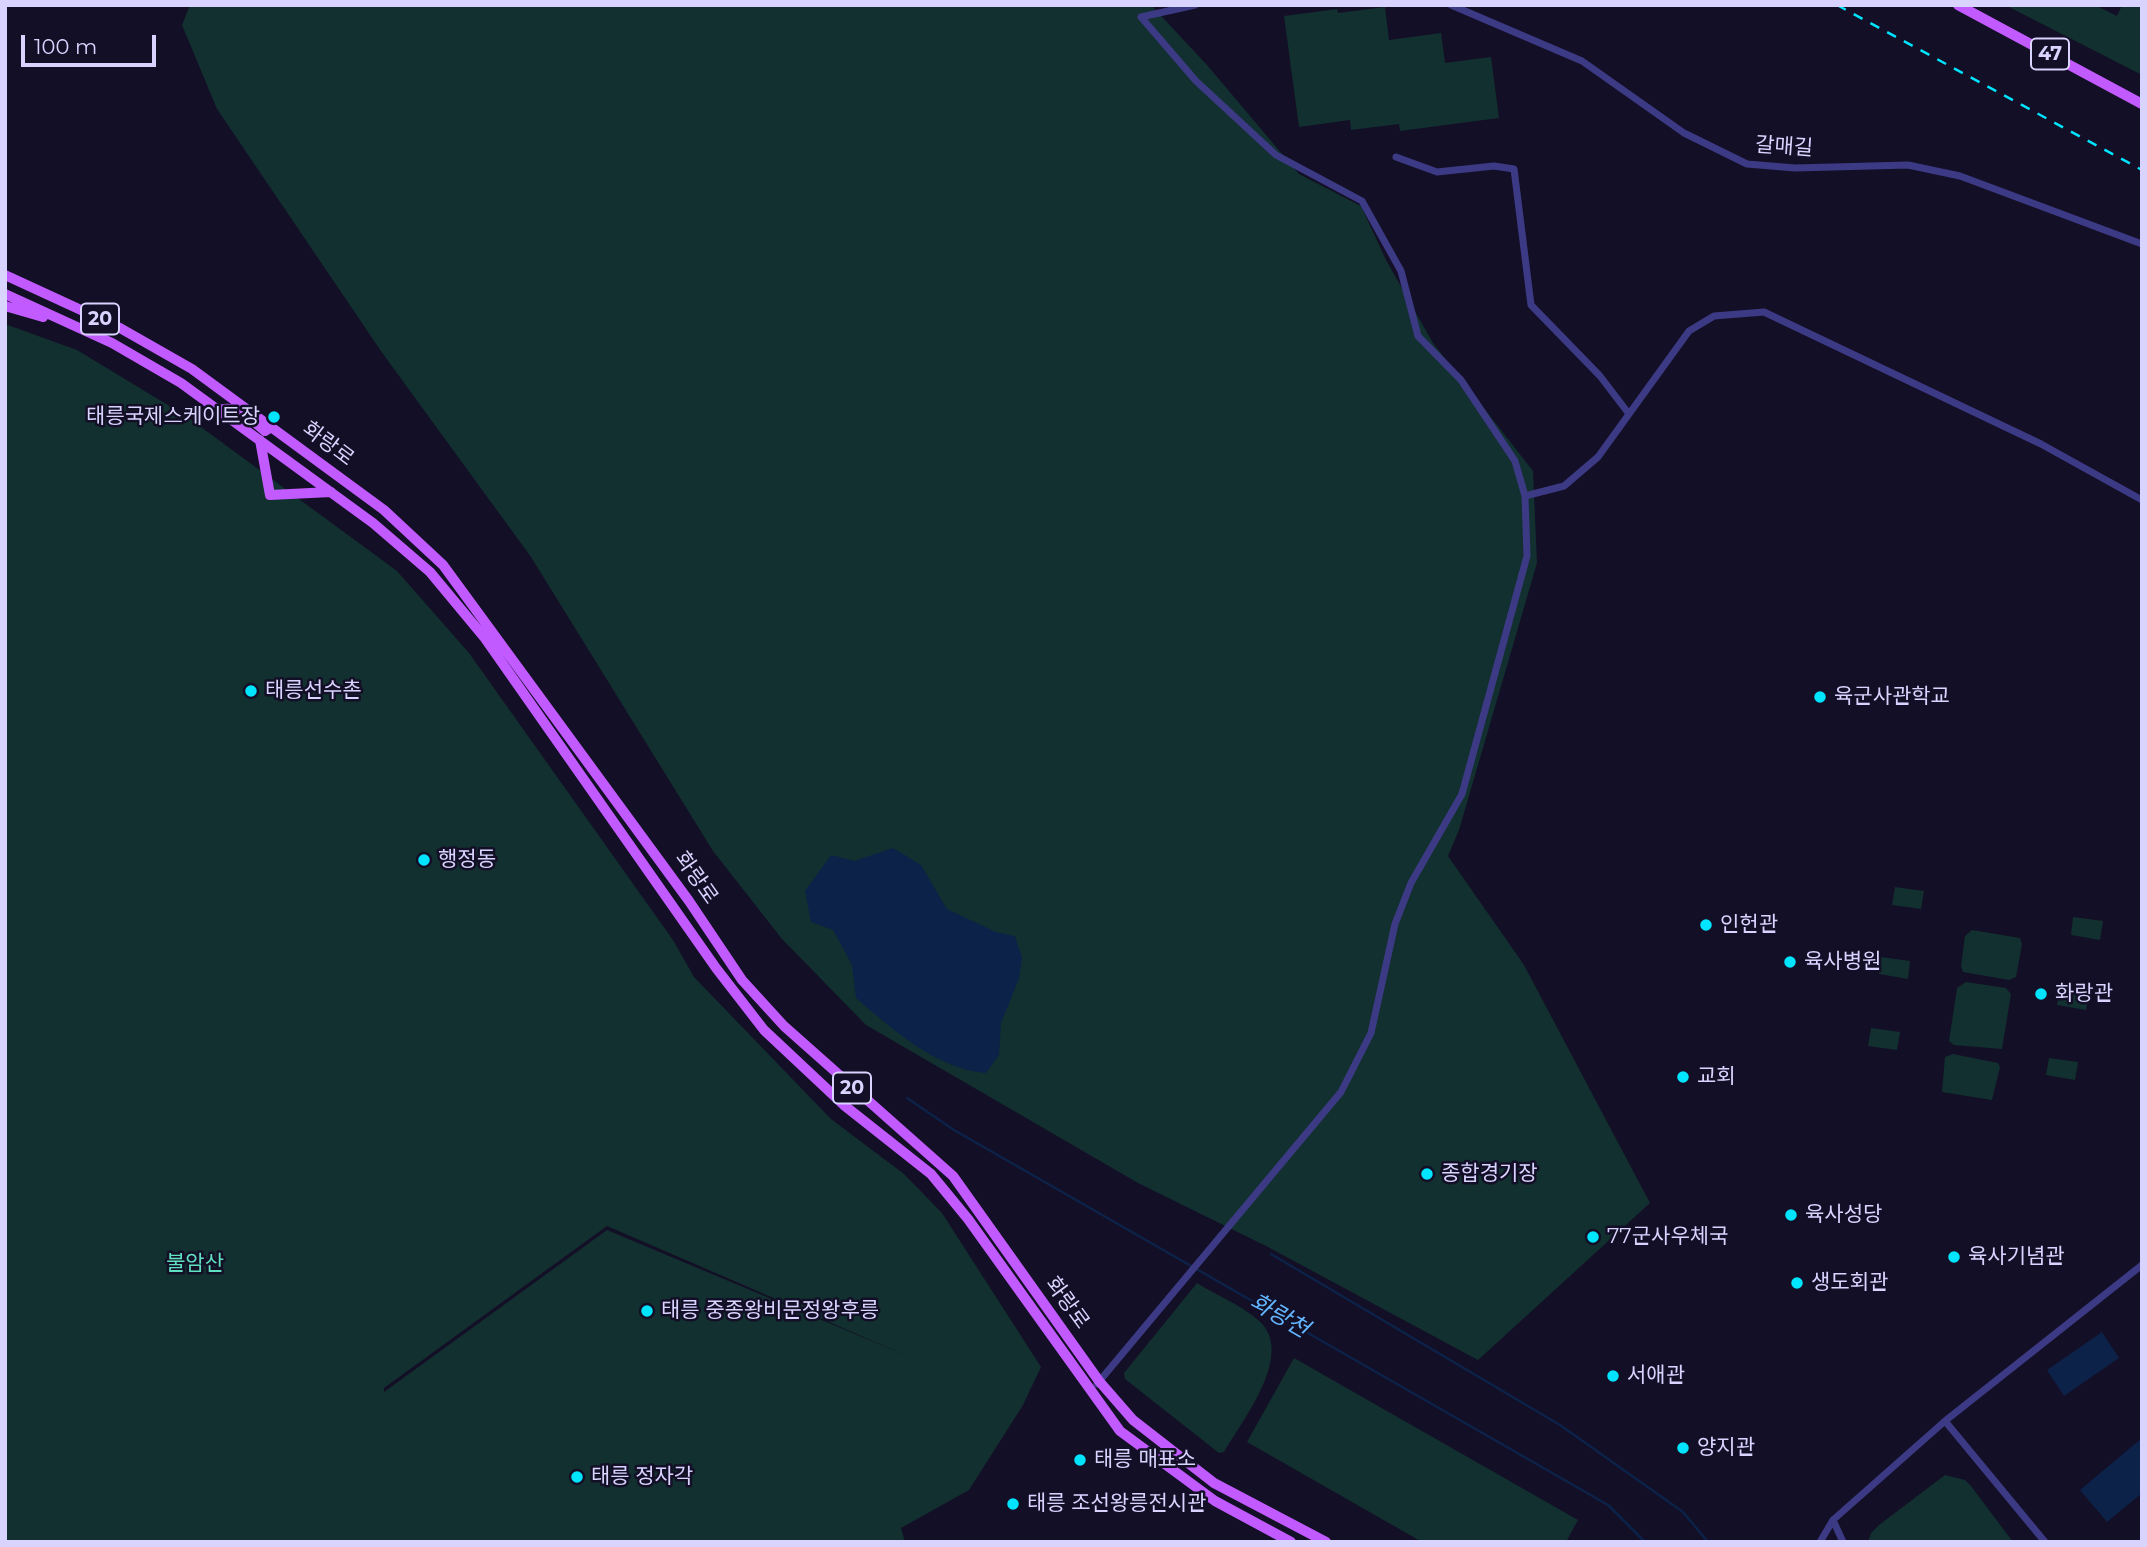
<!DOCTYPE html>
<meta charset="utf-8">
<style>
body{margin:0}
#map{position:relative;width:2147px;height:1547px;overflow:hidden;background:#130f26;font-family:Montserrat,sans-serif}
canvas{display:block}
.frame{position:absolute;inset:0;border:7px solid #d9d4ff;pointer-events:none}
.scale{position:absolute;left:21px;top:35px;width:135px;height:32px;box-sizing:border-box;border:4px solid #d9d4ff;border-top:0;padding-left:9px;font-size:21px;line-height:24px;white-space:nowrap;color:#d9d4ff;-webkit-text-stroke:5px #130f26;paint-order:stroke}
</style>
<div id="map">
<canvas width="2147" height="1547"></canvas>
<div class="frame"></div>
<div class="scale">100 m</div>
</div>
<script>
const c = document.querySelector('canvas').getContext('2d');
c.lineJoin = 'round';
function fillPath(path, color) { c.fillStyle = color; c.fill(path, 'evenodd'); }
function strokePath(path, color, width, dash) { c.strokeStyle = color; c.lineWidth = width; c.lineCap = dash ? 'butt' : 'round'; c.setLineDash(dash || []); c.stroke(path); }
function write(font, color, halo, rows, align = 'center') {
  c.font = font + ' Montserrat,"Noto Sans KR",sans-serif'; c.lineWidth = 5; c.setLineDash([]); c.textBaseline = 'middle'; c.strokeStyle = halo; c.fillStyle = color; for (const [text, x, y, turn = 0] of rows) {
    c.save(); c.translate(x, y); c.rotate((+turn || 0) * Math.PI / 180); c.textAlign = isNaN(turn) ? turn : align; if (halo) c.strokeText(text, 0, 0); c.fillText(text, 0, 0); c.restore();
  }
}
const green = new Path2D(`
 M 190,5 L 1151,5 L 1207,65 L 1299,174 L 1361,206 L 1386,260 L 1433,343 L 1533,471 L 1537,563 L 1459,830 L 1448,856 L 1524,965 L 1650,1203 L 1478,1360 L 1266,1246 L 1138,1183 L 866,1025 L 782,939 L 713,851 L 531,557 L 383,354 L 217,109 L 182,25 Z
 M 2005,5 L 2095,5 L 2117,16 L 2122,5 L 2142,5 L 2142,75 Z
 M 1385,7 L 1389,40 L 1441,33 L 1445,63 L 1491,57 L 1499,118 L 1400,131 L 1399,124 L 1351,130 L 1350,120 L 1299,127 L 1284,16 L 1337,9 L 1338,13 Z
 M 5,324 L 77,350 L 186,416 L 397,571 L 469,653 L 673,940 L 694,977 L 831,1119 L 904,1174 L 942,1213 L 1041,1367 L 1023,1405 L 969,1490 L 901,1528 L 905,1542 L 5,1542 ZM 607,1226 L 910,1357 L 607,1230 L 384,1392 L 384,1388 Z
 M 1895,887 L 1924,891 L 1921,909 L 1892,905 Z
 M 2073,917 L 2103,921 L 2100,940 L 2071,935 Z
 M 1972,930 L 2020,938 L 2022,944 L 2016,977 L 2009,980 L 1963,972 L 1961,966 L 1965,936 Z
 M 1881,957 L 1910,961 L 1908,979 L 1879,974 Z
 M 1966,982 L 2006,988 L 2011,994 L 2002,1049 L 1954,1045 L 1949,1041 L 1957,988 Z
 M 2060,987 L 2089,991 L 2086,1010 L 2057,1005 Z
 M 1871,1028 L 1900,1032 L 1897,1050 L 1868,1046 Z
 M 1953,1054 L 1998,1063 L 2000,1067 L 1992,1100 L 1942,1092 L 1945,1057 Z
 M 2049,1058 L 2078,1062 L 2075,1080 L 2046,1075 Z
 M 1197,1283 C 1216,1295 1241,1305 1258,1320 C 1297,1352 1242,1421 1224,1452 L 1219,1453 L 1125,1379 L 1124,1373 Z
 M 1294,1358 L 1578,1520 L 1566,1542 L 1422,1542 L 1247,1442 Z
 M 1945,1475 L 1965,1480 L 1971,1486 L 2013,1542 L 1868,1542 L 1871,1533 L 1879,1525 Z`);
const water = new Path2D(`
 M 893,848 L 921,865 L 947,909 L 996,932 L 1015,936 L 1022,957 L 1019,979 L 1001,1023 L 999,1055 L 986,1073 C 936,1069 892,1029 856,998 L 852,965 L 833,930 L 811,922 L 805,891 L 831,855 L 854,861 Z
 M 2102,1332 L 2119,1358 L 2064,1396 L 2047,1370 Z
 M 2142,1438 L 2142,1493 L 2107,1522 L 2080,1490 Z`);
const stream = new Path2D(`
 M 907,1098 L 954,1130 L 1608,1505 L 1645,1542
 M 1271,1254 L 1560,1425 L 1683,1512 L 1708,1542`);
const minor = new Path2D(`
 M 1451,5 L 1582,61 L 1684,133 L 1747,164 L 1795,168 L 1908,165 L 1960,176 L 2142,244
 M 1396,157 L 1437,172 L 1494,166 L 1514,169 L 1531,305 L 1600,376 L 1629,414
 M 1525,496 L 1564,486 L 1598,457 L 1689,331 L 1714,316 L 1764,312 L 2041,444 L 2142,500
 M 1097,1384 L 1341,1092 L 1371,1033 L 1395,924 L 1411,883 L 1462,794 L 1527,556 L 1525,496 L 1515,461 L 1461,380 L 1418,336 L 1401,271 L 1362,201 L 1276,155 L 1196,81 L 1141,17 L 1195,5
 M 1945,1421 L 2045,1542
 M 1820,1542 L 1833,1520
 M 1843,1542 L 1833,1520 L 1945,1421 L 2142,1265`);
const primary = new Path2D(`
 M 1958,5 L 2142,104
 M 5,275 L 120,328 L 192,369 L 384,510 L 443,565 L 689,901 L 742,980 L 784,1026 L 953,1176 L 1099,1381 L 1133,1420 L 1214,1483 L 1326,1542
 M 5,294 L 112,343 L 181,383 L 373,523 L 430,572 L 484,637 L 716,968 L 764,1030 L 845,1106 L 931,1174 L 968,1219 L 1120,1431 L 1215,1501 L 1291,1542
 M 5,306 L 43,317
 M 219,410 C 237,404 251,420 265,431 L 268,429 L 267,423
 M 260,440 L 270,495 L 331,492`);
const rail = new Path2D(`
 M 1837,5 L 2142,170`);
const markers = [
 [274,417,7,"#00e5ff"],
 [251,691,7,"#00e5ff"],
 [1820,697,7,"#00e5ff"],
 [424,860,7,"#00e5ff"],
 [1706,925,7,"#00e5ff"],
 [1790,962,7,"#00e5ff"],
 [2041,994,7,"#00e5ff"],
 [1683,1077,7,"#00e5ff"],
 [1427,1174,7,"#00e5ff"],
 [1791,1215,7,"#00e5ff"],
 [1593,1237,7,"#00e5ff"],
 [1954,1257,7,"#00e5ff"],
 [1797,1283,7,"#00e5ff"],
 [647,1311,7,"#00e5ff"],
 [1613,1376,7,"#00e5ff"],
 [1683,1448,7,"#00e5ff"],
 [1080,1460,7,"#00e5ff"],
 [577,1477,7,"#00e5ff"],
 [1013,1504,7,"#00e5ff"]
];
const shields = [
 [2050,54,38],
 [100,319,38],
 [852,1088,38]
];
const shieldNames = [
 ["47",2050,54],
 ["20",100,319],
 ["20",852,1088]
];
const streetNames = [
 ["갈매길",1784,147,4],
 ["화랑로",328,444,37],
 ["화랑로",696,878,55],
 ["화랑로",1067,1303,54]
];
const poiNames = [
 ["태릉국제스케이트장",260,417,"right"],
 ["태릉선수촌",265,691],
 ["육군사관학교",1834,697],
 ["행정동",438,860],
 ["인헌관",1720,925],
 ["육사병원",1804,962],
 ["화랑관",2055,994],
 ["교회",1697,1077],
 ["종합경기장",1441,1174],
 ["육사성당",1805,1215],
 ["77군사우체국",1607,1237],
 ["육사기념관",1968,1257],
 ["생도회관",1811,1283],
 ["태릉 중종왕비문정왕후릉",661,1311],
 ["서애관",1627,1376],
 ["양지관",1697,1448],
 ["태릉 매표소",1094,1460],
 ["태릉 정자각",591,1477],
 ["태릉 조선왕릉전시관",1027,1504]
];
const parkNames = [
 ["불암산",195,1264]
];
const waterNames = [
 ["화랑천",1279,1316,30]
];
fillPath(green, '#12302f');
fillPath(water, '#0c2248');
strokePath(stream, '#0c2248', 2.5);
strokePath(minor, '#3d3a85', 7);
strokePath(primary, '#c25bff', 10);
strokePath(rail, '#00e5ff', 2.5, [10, 9]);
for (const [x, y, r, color] of markers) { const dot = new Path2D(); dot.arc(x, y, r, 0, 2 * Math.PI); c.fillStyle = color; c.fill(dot); strokePath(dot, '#130f26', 2.5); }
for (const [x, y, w] of shields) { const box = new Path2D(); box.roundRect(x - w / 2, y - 15.5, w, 31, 5); c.fillStyle = '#130f26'; c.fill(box); strokePath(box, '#d9d4ff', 2); }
write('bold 19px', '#d9d4ff', null, shieldNames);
write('21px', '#d9d4ff', '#130f26', streetNames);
write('21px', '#d9d4ff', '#130f26', poiNames, 'left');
write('21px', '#5fe0c0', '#130f26', parkNames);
write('italic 23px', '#62b6ff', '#130f26', waterNames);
</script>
